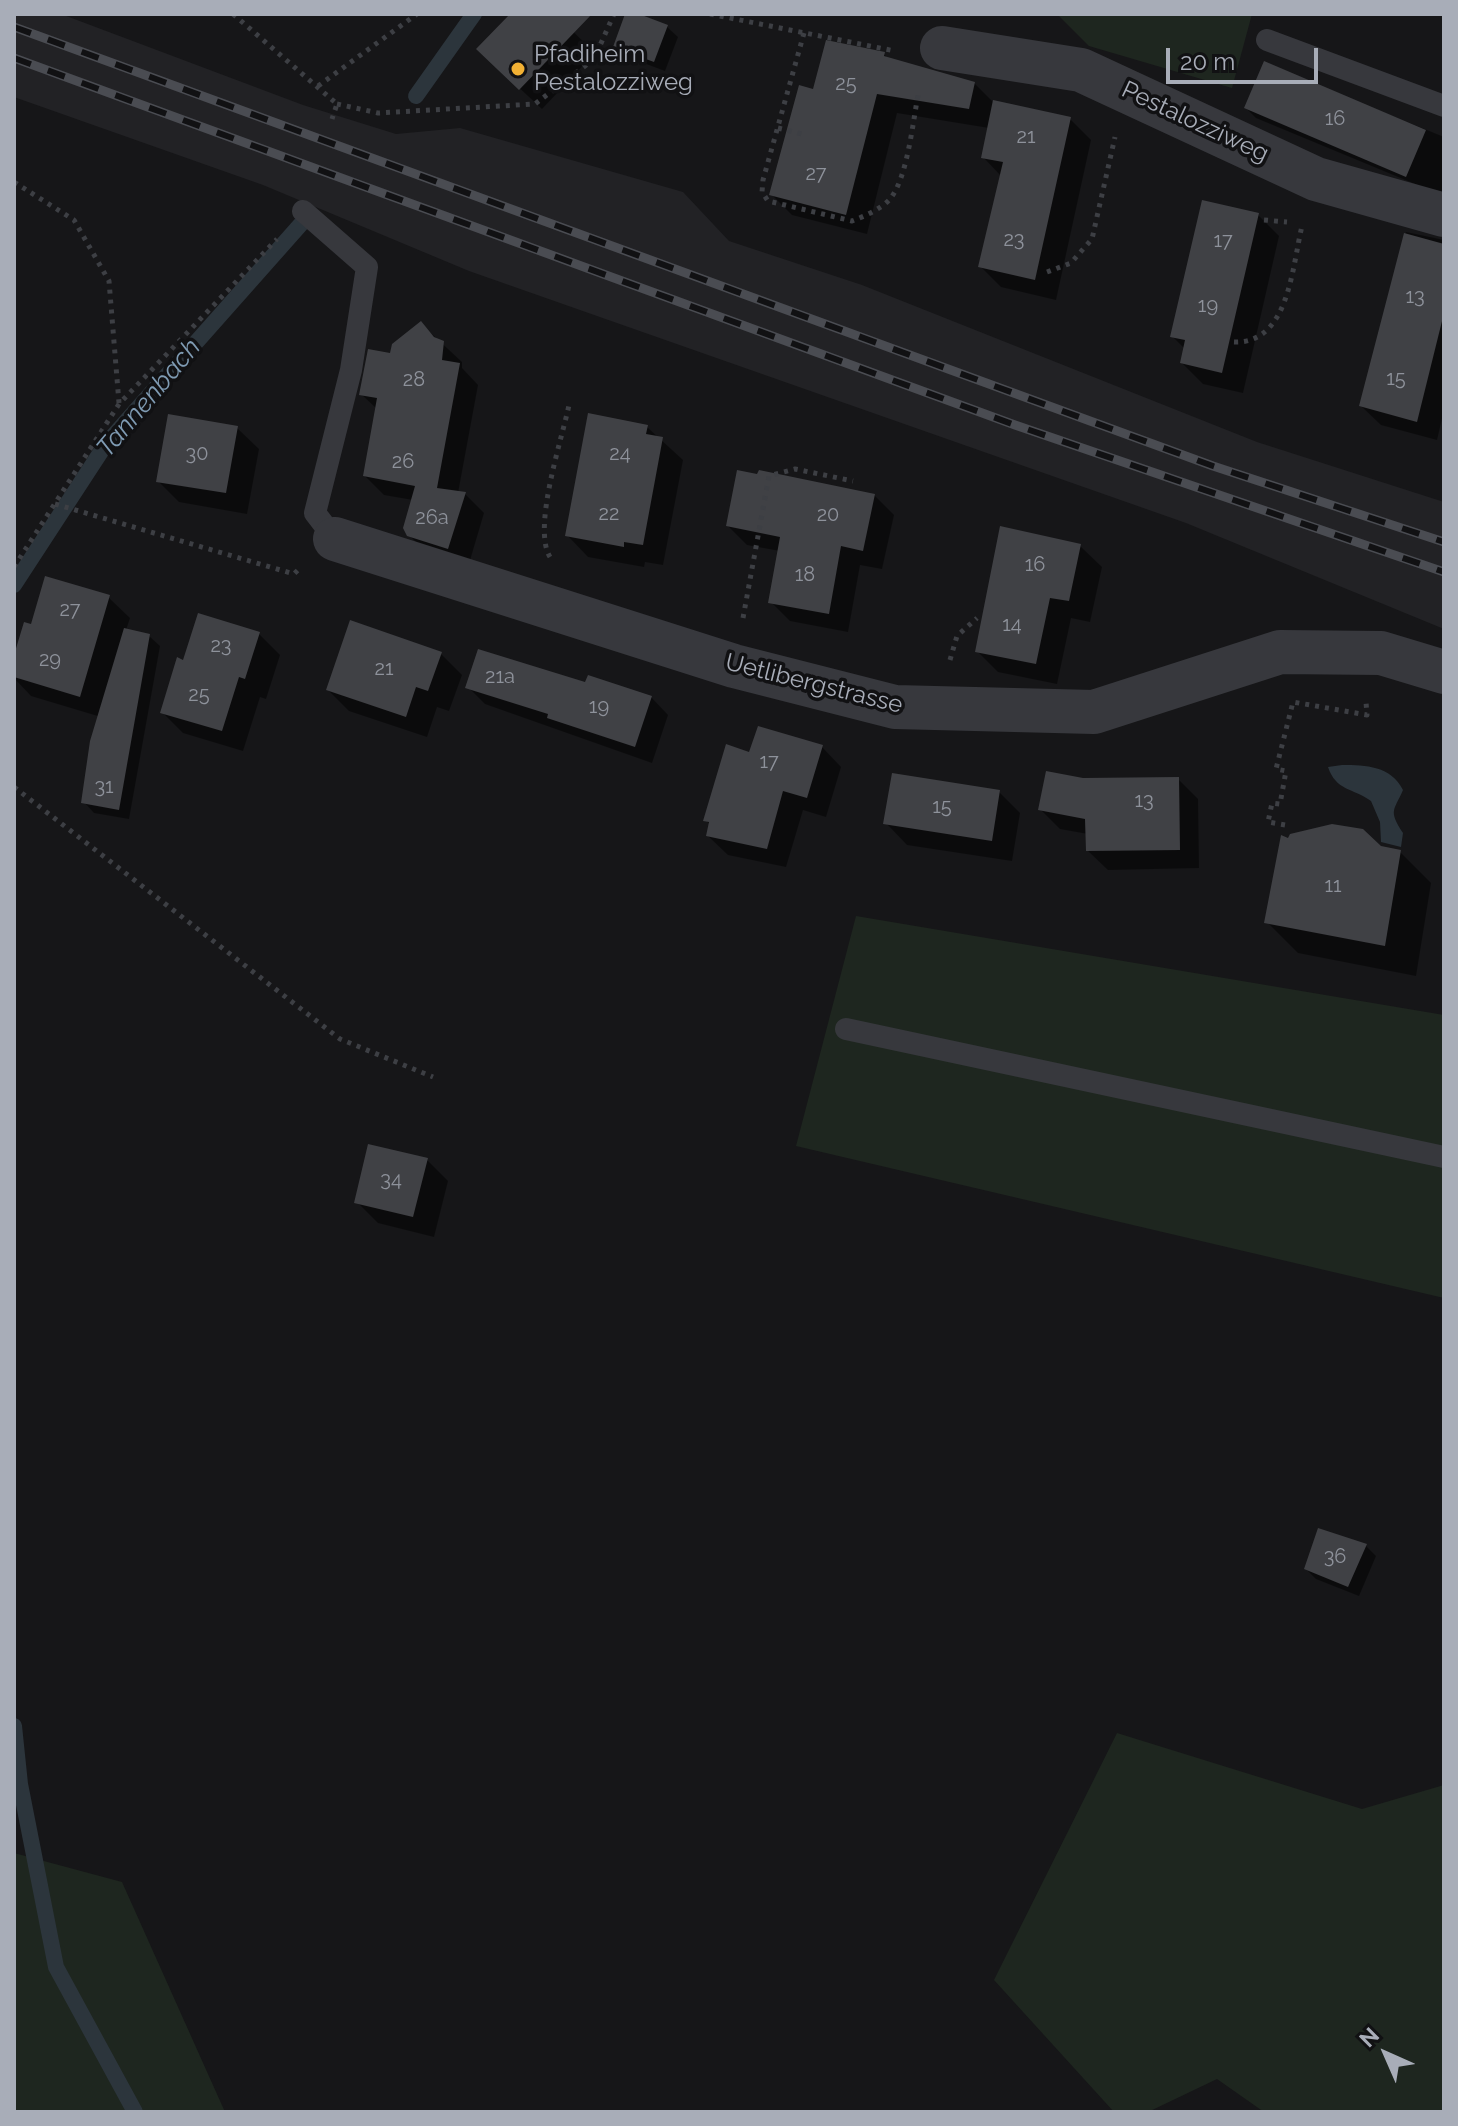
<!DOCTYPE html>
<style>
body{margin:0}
#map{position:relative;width:1458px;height:2126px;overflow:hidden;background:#161618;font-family:Raleway,sans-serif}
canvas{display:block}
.frame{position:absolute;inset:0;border:16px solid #a8adb8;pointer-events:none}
.north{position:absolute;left:1346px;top:2014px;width:80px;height:80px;-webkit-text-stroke:6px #111113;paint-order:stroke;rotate:315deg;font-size:22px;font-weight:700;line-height:32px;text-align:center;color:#a8adb8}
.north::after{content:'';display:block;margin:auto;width:28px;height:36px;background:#a8adb8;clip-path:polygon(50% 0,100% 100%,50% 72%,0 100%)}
.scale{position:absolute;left:1166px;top:48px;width:152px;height:36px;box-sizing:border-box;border:4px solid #a8adb8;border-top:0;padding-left:10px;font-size:24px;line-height:28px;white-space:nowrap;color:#a8adb8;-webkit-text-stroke:6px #111113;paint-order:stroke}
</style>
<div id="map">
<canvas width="1458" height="2126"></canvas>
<div class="frame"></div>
<div class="north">N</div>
<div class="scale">20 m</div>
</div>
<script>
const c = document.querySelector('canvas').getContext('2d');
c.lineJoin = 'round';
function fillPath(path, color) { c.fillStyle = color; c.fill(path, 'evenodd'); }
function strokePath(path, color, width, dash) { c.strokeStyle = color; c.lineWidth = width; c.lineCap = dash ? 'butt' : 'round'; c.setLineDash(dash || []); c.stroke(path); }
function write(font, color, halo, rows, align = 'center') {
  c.font = font + ' Raleway,sans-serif'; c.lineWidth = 7; c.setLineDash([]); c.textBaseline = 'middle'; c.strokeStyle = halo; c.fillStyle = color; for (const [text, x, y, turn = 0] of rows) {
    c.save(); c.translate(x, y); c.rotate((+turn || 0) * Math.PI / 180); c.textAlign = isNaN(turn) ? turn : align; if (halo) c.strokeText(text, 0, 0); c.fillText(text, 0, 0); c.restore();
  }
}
const built = new Path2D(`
 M 14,14 L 61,14 L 303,105 L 396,134 L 460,128 L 683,192 L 729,241 L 862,285 L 1257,442 L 1444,502 L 1444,629 L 1186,523 L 469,271 L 263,185 L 14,97 Z`);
const green = new Path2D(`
 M 1057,14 L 1252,14 L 1232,88 L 1089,46 Z
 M 856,916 L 1444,1015 L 1444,1298 L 796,1146 Z
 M 1117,1733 L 1362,1809 L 1444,1785 L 1444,2112 L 1264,2112 L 1217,2079 L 1148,2112 L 1114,2112 L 994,1980 Z
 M 14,1853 L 122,1882 L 225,2112 L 14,2112 Z`);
const water = new Path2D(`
 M 1342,765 C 1366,765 1391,766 1403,790 C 1394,811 1388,810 1403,833 L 1401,847 L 1381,842 L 1380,822 L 1371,801 C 1353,788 1336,791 1328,767 Z`);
const shadow = new Path2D(`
 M 513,14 L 555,14 L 595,53 L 542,109 L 500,70 Z
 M 628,14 L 667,27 L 678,37 L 665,71 L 625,56 L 615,46 Z
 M 884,54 L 889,60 L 974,83 L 993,102 L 1070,119 L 1091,140 L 1056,300 L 1001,287 L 980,266 L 1001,176 L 983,157 L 989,128 L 897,113 L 867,234 L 792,215 L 772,195 L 815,91 Z
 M 1265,64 L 1444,137 L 1444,196 L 1256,118 L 1246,108 Z
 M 1258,215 L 1279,236 L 1243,393 L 1203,384 L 1182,363 L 1185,349 L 1172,336 Z
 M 1406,232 L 1444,240 L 1444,410 L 1437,440 L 1381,425 L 1361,406 Z
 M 421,324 L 462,362 L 462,368 L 478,385 L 458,493 L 465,494 L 484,513 L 468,567 L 428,554 L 408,534 L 413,500 L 384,495 L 365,476 L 377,409 L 361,394 Z
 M 647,427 L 683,460 L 663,565 L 645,562 L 644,567 L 588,557 L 567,535 Z
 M 237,428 L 259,449 L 247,514 L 179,502 L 158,481 Z
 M 874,495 L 894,515 L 882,569 L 860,565 L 848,632 L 790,621 L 771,602 L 780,551 L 747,545 L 728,526 Z
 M 1080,546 L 1102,567 L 1090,622 L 1071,618 L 1057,684 L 998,672 L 977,651 Z
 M 108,597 L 130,618 L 126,630 L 149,636 L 160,646 L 129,819 L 94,813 L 84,802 L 101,717 L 31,696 L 14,678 L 14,662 L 32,627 Z
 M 259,634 L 280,655 L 266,699 L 260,697 L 243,751 L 183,733 L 162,712 L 184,662 Z
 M 440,653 L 462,675 L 449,711 L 437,707 L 427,737 L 349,711 L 328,690 Z
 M 587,684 L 651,697 L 668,715 L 652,763 L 485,704 L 468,687 Z
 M 822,747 L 841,767 L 826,817 L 803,810 L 786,867 L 728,855 L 708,836 L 710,825 L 706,820 L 751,754 Z
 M 1178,779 L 1198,799 L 1199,868 L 1108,870 L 1088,851 L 1088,834 L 1060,829 L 1040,809 Z
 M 999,792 L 1020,813 L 1012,861 L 907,845 L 886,823 Z
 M 1380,848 L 1400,852 L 1431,883 L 1416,976 L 1298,953 L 1267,922 Z
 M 427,1160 L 448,1181 L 434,1237 L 378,1223 L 357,1202 Z
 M 1366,1546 L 1376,1556 L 1359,1596 L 1316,1579 L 1306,1569 Z`);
const stream = new Path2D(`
 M 416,96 L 474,14
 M 14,585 L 106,444 L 301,224
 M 14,1726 L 20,1784 L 56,1967 L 135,2112`);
const building = new Path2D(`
 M 510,14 L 592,14 L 519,90 L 476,49 Z
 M 625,14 L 639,14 L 668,25 L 654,62 L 613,47 Z
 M 826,40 L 885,52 L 884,56 L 975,82 L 969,109 L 877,94 L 846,215 L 769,195 L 799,85 L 813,89 Z
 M 1264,61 L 1426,130 L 1406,177 L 1244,108 Z
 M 993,100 L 1071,117 L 1035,280 L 978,267 L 1003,162 L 981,158 Z
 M 1202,200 L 1259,213 L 1222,373 L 1180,363 L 1185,340 L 1170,337 Z
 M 1404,233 L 1444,244 L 1444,313 L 1417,422 L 1359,406 Z
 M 421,321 L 434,337 L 444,341 L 442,360 L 460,363 L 437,488 L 466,492 L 448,549 L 407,536 L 403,528 L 415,486 L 363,476 L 377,398 L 359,395 L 368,349 L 390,353 L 392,344 Z
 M 588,413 L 648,425 L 646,434 L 663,437 L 643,545 L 624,542 L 624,547 L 565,536 Z
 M 168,414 L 238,426 L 226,493 L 156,482 Z
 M 737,470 L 757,474 L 759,470 L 875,494 L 863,551 L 841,546 L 829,614 L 768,603 L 780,537 L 726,526 Z
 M 1000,526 L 1081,544 L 1069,601 L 1050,598 L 1036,664 L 975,652 Z
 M 45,576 L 110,595 L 80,697 L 14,677 L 14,655 L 24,622 L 31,624 Z
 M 198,613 L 260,632 L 245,679 L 239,677 L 222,731 L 160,713 L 177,657 L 183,660 Z
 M 350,620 L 442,652 L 428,691 L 416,687 L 406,717 L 326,690 Z
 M 124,628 L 150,634 L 119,810 L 81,803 L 90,741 Z
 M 478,649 L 585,682 L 588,675 L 652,696 L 635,747 L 547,718 L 548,714 L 465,688 Z
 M 758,726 L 823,745 L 807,798 L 783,791 L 767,849 L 706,836 L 709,822 L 703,821 L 726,744 L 749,752 Z
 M 1046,771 L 1083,778 L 1179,777 L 1180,850 L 1086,851 L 1085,819 L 1038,810 Z
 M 892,773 L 1000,790 L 992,841 L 883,824 Z
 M 1332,824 L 1363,829 L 1381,846 L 1401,850 L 1385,946 L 1264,923 L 1281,835 L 1288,838 L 1290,834 Z
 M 368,1144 L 428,1158 L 413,1217 L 354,1203 Z
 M 1318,1528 L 1367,1544 L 1348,1587 L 1304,1569 Z`);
const path = new Path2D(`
 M 233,14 L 337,104 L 332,119
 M 710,14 L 895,51
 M 804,33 L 763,180 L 762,192 L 768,201 L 852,221 C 865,216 881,209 890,199 C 908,177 913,119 919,90
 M 318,86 L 417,14
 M 337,104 L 378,113 L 535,104 L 594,59 L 614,14
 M 778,128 L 802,134
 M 14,182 L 74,220 L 109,281 L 119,403
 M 1264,220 L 1287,222
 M 1047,272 L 1071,263 L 1092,239 L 1115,137
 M 1234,342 C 1289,344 1292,267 1302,226
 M 55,504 L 294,574 L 298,570
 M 550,557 C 532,528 562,439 569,405
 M 14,567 L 119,404 L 277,239
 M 743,618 L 769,476 L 795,469 L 853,481
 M 950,660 L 957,636 L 977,618
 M 14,787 L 340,1039 L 433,1077
 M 1285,825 L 1268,822 L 1272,803 L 1280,804 L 1286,771 L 1276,769 L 1293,702 L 1367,715 L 1366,702`);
const lane = new Path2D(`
 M 1267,40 L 1444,106
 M 303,211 L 367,267 L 351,370 L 315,513 L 335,539
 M 846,1029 L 1444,1157`);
const street = new Path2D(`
 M 942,48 L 1081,70 L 1316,179 L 1444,215
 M 335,539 L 734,666 L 895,707 L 1094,712 L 1280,652 L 1381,653 L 1444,672`);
const rail = new Path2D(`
 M 14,27 L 1213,466 L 1444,542
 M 14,58 L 1015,425 L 1444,572`);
const markers = [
 [518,69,8,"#f2b134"]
];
const numberNames = [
 ["25",846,84],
 ["16",1335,119],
 ["21",1026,137],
 ["27",816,174],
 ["23",1014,240],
 ["17",1223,241],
 ["13",1415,297],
 ["19",1208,306],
 ["15",1396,379],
 ["28",414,380],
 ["30",197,454],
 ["24",620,454],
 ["26",403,462],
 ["22",609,514],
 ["20",828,515],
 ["26a",432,518],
 ["16",1035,565],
 ["18",805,575],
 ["27",70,610],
 ["14",1012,625],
 ["23",221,646],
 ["29",50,660],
 ["21",384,669],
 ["21a",500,677],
 ["25",199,695],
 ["19",599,707],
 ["17",769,762],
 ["31",104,787],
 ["13",1144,801],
 ["15",942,807],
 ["11",1333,886],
 ["34",391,1180],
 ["36",1335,1557]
];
const poiNames = [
 ["Pfadiheim",534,55],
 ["Pestalozziweg",534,83]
];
const streetNames = [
 ["Pestalozziweg",1195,122,25],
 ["Uetlibergstrasse",814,684,14]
];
const waterNames = [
 ["Tannenbach",149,398,-50]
];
fillPath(built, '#222225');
fillPath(green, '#1e261f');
fillPath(water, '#2c353c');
fillPath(shadow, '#0007');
strokePath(stream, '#2c353c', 16);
fillPath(building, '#404145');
strokePath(path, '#3d3f44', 5, [4, 6]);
strokePath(lane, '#37383d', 22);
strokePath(street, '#37383d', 44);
strokePath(rail, '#4a4c52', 9);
strokePath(rail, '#111113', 6, [18]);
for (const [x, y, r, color] of markers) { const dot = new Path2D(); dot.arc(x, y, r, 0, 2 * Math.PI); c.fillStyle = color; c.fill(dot); strokePath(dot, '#111113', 3); }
write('20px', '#8e929b', null, numberNames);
write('24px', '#a8adb8', '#111113', poiNames, 'left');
write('24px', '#a8adb8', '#111113', streetNames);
write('italic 26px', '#7f9bb3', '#111113', waterNames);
</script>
